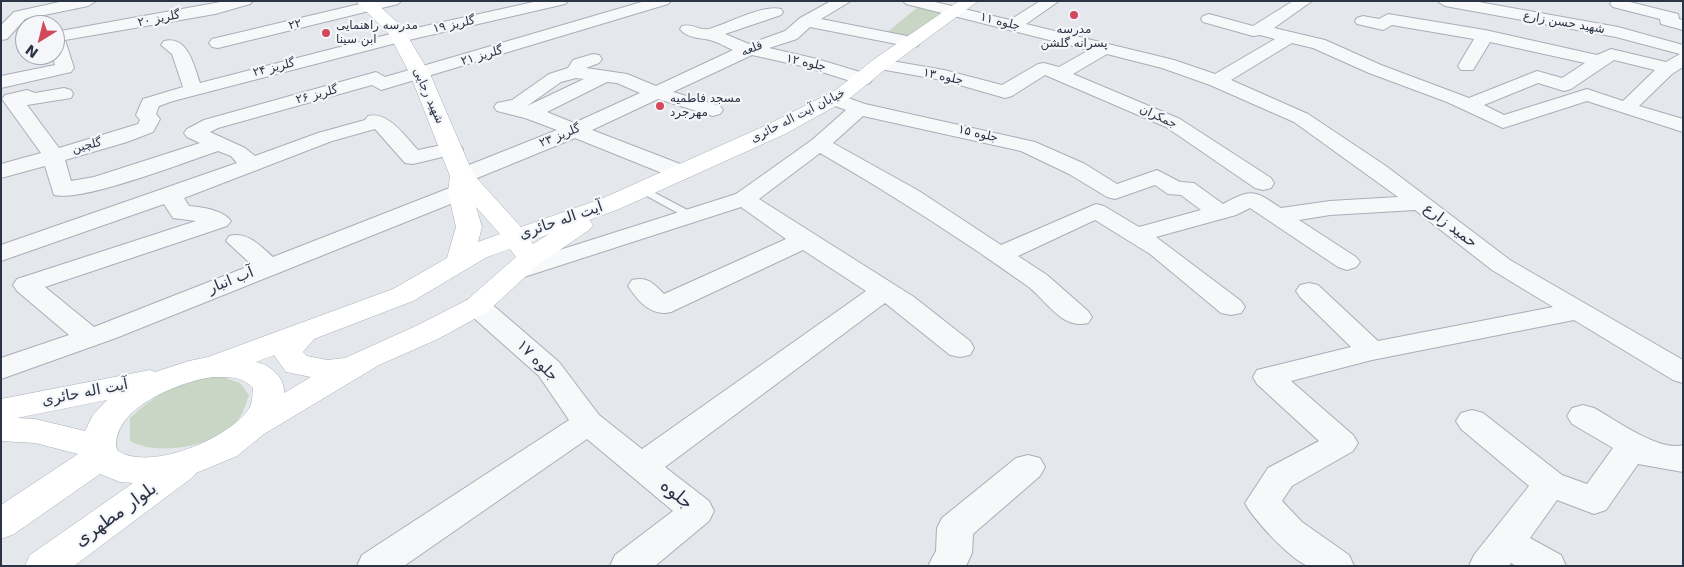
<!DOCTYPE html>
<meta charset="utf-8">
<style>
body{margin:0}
#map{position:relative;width:1684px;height:567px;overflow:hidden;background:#e4e7ec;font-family:"DejaVu Sans",sans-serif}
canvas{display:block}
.frame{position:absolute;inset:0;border:2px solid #2b3445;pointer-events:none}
.north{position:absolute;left:15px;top:15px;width:50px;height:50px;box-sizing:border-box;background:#f4f6f9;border:1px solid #a4a8b1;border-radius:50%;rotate:216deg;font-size:14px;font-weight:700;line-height:20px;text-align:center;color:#2b3445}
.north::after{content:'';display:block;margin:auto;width:18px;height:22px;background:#d1495b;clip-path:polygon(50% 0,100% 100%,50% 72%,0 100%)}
</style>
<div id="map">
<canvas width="1684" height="567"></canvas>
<div class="frame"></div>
<div class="north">N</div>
</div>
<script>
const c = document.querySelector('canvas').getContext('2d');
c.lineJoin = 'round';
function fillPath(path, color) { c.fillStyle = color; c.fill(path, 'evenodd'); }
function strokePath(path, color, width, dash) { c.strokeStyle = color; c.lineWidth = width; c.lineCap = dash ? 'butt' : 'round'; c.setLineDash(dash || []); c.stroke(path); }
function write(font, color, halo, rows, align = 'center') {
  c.font = font + ' "DejaVu Sans",Cairo,sans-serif'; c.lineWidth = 4.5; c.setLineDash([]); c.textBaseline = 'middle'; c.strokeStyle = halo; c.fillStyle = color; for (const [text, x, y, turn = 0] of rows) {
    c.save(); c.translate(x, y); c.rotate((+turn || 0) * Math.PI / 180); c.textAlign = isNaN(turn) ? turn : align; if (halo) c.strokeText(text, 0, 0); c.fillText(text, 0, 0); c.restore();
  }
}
const green = new Path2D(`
 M 918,7 L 943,12 L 905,38 L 885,34 Z
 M 220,376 L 240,383 L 249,395 C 245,406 242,418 233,426 C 210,447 157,456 130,441 L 130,418 C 157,393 184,378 220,376 Z`);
const lane = new Path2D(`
 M 640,185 L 695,214 L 697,216 L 695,218 L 687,218 L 636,190 L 635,188 L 636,186 Z`);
const street = new Path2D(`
 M 64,1 L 96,1 L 88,6 L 25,19 L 7,39 L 1,40 L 1,25 L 14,12 Z
 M 226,1 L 253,1 L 250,4 L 215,14 L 65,40 L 74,68 L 71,72 L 1,88 L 1,76 L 55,65 L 52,55 L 55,55 L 55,32 Z
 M 372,1 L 401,1 L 398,4 L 218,48 L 212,47 L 209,43 L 212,39 Z
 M 538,1 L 568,1 L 565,4 L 400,42 L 173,101 L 159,106 L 156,114 L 160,119 L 153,132 L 127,142 L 65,160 L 71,181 L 94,177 L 200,143 L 187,137 L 184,133 L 187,129 L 204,120 L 376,72 L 385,77 L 645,1 L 671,1 L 668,4 L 388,88 L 381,90 L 372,85 L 218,128 L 210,132 L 245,148 L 255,156 L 318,133 L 365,120 L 368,116 C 389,111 405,137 418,150 L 452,143 L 459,145 L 463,149 L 459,153 L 413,164 L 405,163 L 375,129 L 332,141 L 184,198 L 189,206 C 202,207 223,210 231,221 L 227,226 L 45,287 L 94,327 L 252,265 L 226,241 L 229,236 C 248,231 260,246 273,257 L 452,187 L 460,185 L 468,187 L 471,192 L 468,197 L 116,338 L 1,379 L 1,358 L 69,335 L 17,291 L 13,285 L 17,279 L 196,221 L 173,218 L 164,204 L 1,261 L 1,245 L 237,163 L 231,156 L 218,151 C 185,162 83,202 54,195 L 45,166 L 1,178 L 1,164 L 41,153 L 2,99 L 5,95 L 27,90 L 35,93 L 64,88 L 71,90 L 73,94 L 71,98 L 27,105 L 59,148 L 138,124 L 140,120 L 136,115 L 143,99 L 183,87 L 172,54 L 161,45 L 164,41 C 188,35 194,66 200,83 L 398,32 Z
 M 831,1 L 851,1 L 821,19 L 912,37 L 918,38 L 920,42 L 918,46 L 912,47 L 810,27 L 797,39 L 769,48 L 817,59 L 870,75 L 872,79 L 870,83 L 863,85 L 806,67 L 752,55 L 673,92 L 720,106 L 723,110 L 720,114 L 713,116 L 658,99 L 592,130 L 688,167 L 691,172 L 688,177 L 680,179 L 672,177 L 575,138 L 470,181 L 462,183 L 454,181 L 451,176 L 454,171 L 557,130 L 525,118 L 497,111 L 494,107 L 497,103 L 512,100 L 549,74 L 568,68 L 573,60 L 593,54 L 599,55 L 602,59 L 599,63 L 586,68 L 627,74 L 656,86 L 733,50 C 726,47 718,42 710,40 C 701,38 686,38 680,29 L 682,26 C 692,23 700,31 709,29 C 727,24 763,4 781,9 L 783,12 L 781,15 L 725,34 L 749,44 L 785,31 L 800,18 ZM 576,78 L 584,79 L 527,106 L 561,82 ZM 607,82 L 617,83 L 640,93 L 574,123 L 547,112 Z
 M 903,1 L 931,1 L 1010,20 L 1040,1 L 1059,1 L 1026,24 L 1174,60 L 1215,74 L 1275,39 L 1260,35 L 1253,36 L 1203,22 L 1201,19 L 1203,16 L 1209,14 L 1253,26 L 1293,1 L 1312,1 L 1274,28 L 1325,40 L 1381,65 L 1469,98 L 1537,71 L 1562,78 L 1585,63 L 1490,42 L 1473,70 L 1461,70 L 1458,66 L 1474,39 L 1392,25 L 1383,30 L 1357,24 L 1355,21 L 1357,18 L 1363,16 L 1379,19 L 1388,14 L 1485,30 L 1597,55 L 1611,49 L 1666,62 L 1680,54 L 1616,37 L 1445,6 L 1437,1 L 1473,1 L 1618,27 L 1683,45 L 1683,67 L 1672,74 L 1639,106 L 1683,119 L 1683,132 L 1587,101 L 1503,128 L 1447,102 L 1369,73 L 1313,48 L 1292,43 L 1231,80 L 1308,114 L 1386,166 L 1510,260 L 1683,360 L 1683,383 L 1673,380 L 1574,320 L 1372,360 L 1291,381 L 1353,435 L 1358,443 L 1353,451 L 1292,486 L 1282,501 L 1302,522 L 1349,555 L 1354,566 C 1343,566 1317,567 1308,566 C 1290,559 1253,519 1245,503 L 1268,468 L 1319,441 L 1257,384 L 1253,377 L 1257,370 L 1351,347 L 1300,297 L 1296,291 L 1300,285 L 1309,283 L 1318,285 L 1378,341 L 1553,307 L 1492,270 L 1415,210 L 1330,215 L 1299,220 L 1356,257 L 1360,262 L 1356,267 L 1347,270 L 1338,267 L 1250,208 L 1236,215 L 1156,237 L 1241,301 L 1245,307 L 1241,313 L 1231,315 L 1221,313 L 1150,254 L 1095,220 L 1018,256 L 1047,275 L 1088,311 L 1092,317 L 1088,323 C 1061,330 1046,299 1026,285 C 960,238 891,194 820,153 L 759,199 L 914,297 L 970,341 L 974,348 L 970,355 L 960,357 L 950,355 L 885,303 L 665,467 L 709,501 L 714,511 L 709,521 L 655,566 L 610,566 L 615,555 L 673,511 L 587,439 L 404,566 L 357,566 L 362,555 L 569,420 L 539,376 L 467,312 L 463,306 L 467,300 L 477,298 L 487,300 L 559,362 L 599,415 L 642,449 L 866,291 L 803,250 L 671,312 C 651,317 638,301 628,286 L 632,280 C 648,276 654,284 664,294 L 786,239 L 741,207 L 524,277 L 515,280 L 506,277 L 502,272 L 506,267 L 736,194 L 812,140 L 846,110 L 827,103 L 824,99 L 827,95 L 834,93 L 865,104 L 1035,142 L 1085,164 L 1117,184 L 1157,170 L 1180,182 L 1194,183 L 1223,204 C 1252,188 1254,190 1281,208 L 1330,201 L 1398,197 L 1294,122 L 1210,85 L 1162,68 L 1107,54 L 1073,74 L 1180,119 L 1271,178 L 1274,183 L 1271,188 L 1263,190 L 1255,188 L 1166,127 L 1045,75 L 1012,96 L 1005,98 L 942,80 L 874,68 L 871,64 L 874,60 L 880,59 L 944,70 L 1002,85 L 1038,64 L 1044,63 L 1059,67 L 1089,50 L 906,4 ZM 1614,60 L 1655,70 L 1623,101 L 1587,89 L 1504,115 L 1484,105 L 1538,83 L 1564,91 L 1571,89 ZM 863,116 L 1021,151 L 1069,174 L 1107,197 L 1115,199 L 1155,185 L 1168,194 L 1181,195 L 1201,210 L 1139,227 L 1104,206 L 1096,204 L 1001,245 L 919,191 L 833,143 Z
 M 1612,1 L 1626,1 L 1678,14 L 1679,19 L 1683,20 L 1683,30 L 1661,24 L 1660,19 L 1613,7 L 1610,4 Z
 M 1583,405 L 1594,408 C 1616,420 1659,452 1683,445 L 1683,472 L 1638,464 L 1606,510 L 1594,514 L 1557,500 L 1530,538 L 1561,555 L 1566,566 L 1516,566 L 1511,563 L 1509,566 L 1469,566 L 1474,555 L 1529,486 L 1461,429 L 1456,421 L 1461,413 L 1472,410 L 1483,413 L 1562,475 L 1587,484 L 1613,448 L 1572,424 L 1567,416 L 1572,408 Z
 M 1028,455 L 1040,458 L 1045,467 L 1040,476 L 973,534 L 972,553 L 966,566 L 928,566 L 936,551 L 937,528 L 942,518 L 1016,458 Z`);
const secondary = new Path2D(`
 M 356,1 L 374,1 L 402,27 L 430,74 L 473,174 L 521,227 L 601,199 L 769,124 L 836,90 L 873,60 L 959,1 L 978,1 L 887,68 L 850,98 L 785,134 L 619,209 L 589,220 L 593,225 L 589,230 L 538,265 L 487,312 L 438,339 L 379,365 L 264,434 L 237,456 L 196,473 L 193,477 L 74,566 L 25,566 L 30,555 L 133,483 L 120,482 L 100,474 L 14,534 L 1,539 L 1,505 L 78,454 L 35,443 L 1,441 L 1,399 L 150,370 L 155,372 L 189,361 L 208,357 L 393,289 L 447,258 L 456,227 L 448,192 L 450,176 L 410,74 L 389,34 ZM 476,207 L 500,234 L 478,242 L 482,227 ZM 549,234 L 533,244 L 531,241 ZM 510,249 L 516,257 L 467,300 L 418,325 L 345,358 L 327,360 L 307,356 L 303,352 L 314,339 L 413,301 L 487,257 ZM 274,355 L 286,372 L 311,377 L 284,393 C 285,377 270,365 256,362 ZM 213,377 C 229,377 242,376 253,388 C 252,394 253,401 250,407 C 232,438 148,473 117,450 C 109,409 181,381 213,377 ZM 107,400 L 93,415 L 85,431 L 35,419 L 17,418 Z`);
const markers = [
 [1074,15,5,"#d1495b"],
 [326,33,5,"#d1495b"],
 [660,106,5,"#d1495b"]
];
const farStreetnames = [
 ["گلریز ۲۰",159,19,-11],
 ["جلوه ۱۱",1000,22,14],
 ["شهید حسن زارع",1564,23,10],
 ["۲۲",295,25,-13],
 ["گلریز ۱۹",454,25,-12],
 ["قلعه",752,49,-22],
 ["گلریز ۲۱",482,56,-16],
 ["جلوه ۱۲",806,63,13],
 ["گلریز ۲۴",274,68,-14],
 ["جلوه ۱۳",943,77,12],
 ["گلریز ۲۶",317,95,-15],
 ["شهید رجایی",428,96,66],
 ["خیابان آیت اله حائری",798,116,-27],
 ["جمکران",1158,117,25],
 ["جلوه ۱۵",978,134,13],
 ["گلریز ۲۳",560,136,-22],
 ["گلچین",87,146,-14]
];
const farPoinames = [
 ["مدرسه راهنمایی",336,26],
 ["ابن سینا",336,40],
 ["مدرسه",1074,30,"center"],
 ["پسرانه گلشن",1074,44,"center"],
 ["مسجد فاطمیه",670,99],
 ["مهرجرد",670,113]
];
const streetNames = [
 ["آیت اله حائری",561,221,-19],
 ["حمید زارع",1450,226,37],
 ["آب انبار",231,281,-22],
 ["جلوه ۱۷",537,361,45],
 ["آیت اله حائری",85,393,-11]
];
const nearStreetnames = [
 ["جلوه",676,495,40],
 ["بلوار مطهری",116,515,-36]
];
fillPath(green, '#c9d6c5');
strokePath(lane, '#a9aeb7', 2);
strokePath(street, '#a9aeb7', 2);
strokePath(secondary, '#a9aeb7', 1);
fillPath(lane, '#f7f8fa');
fillPath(street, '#f7f8fa');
fillPath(secondary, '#fff');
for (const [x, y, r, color] of markers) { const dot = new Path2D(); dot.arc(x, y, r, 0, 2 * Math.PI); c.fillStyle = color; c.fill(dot); strokePath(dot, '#f4f6f9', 2); }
write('12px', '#2b3445', '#f4f6f9', farStreetnames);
write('12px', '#2b3445', '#f4f6f9', farPoinames, 'left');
write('15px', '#2b3445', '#f4f6f9', streetNames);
write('18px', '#2b3445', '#f4f6f9', nearStreetnames);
</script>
